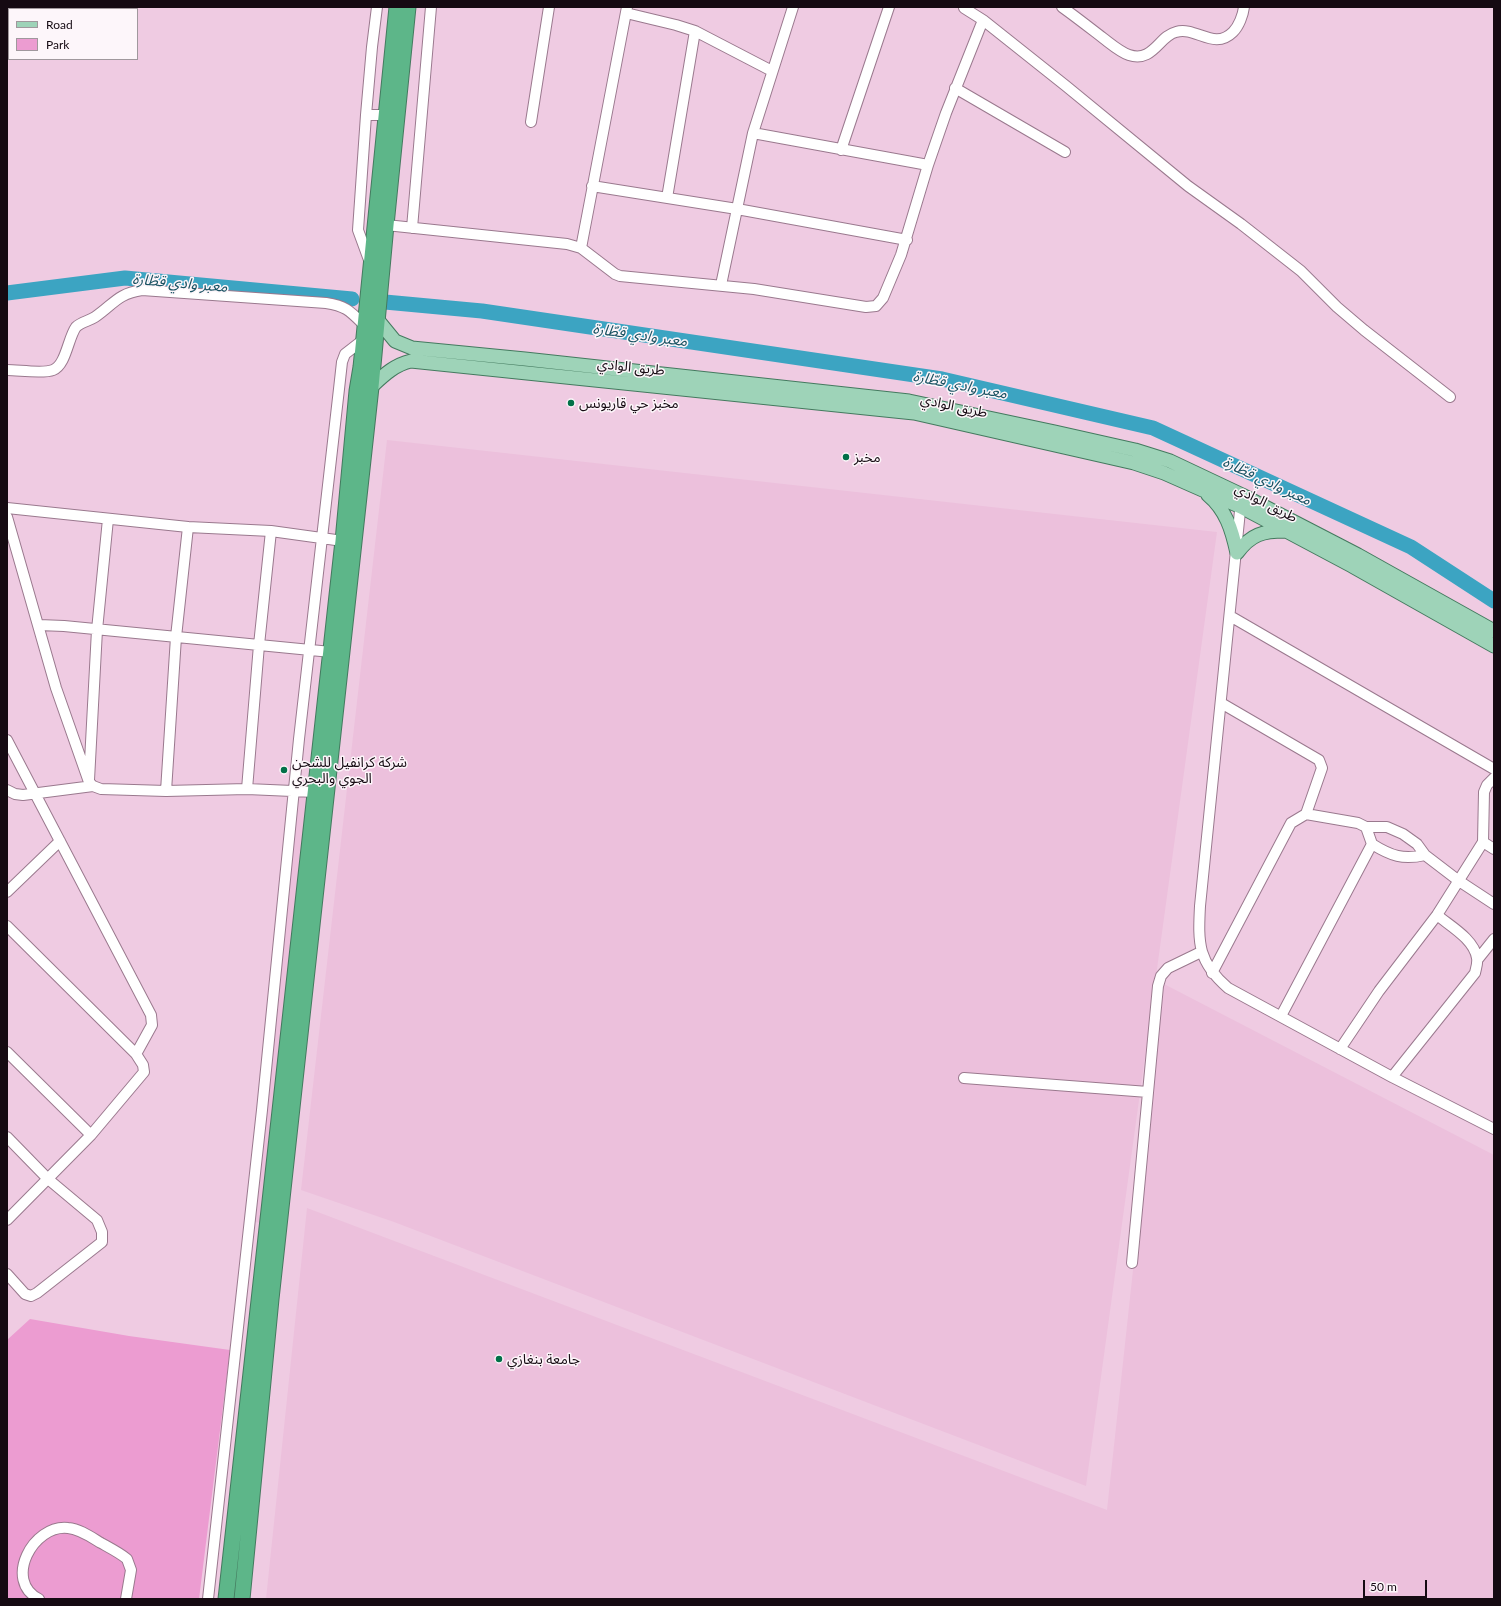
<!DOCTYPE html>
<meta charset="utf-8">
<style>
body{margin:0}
#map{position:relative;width:1501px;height:1606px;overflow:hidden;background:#efcbe2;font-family:Lato,sans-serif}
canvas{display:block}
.frame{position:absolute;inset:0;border:8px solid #150a12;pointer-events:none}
.legend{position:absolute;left:8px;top:8px;width:130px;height:52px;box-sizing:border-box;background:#fdf6fa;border:1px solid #a0989d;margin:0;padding:5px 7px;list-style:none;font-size:12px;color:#150a12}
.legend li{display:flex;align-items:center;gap:8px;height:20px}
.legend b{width:20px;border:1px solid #a0989d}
.scale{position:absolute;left:1363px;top:1580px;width:64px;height:18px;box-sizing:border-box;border:2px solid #150a12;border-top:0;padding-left:5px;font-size:12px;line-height:14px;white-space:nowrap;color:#150a12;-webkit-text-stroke:3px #fdf6fa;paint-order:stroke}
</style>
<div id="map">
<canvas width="1501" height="1606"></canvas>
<div class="frame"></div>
<ul class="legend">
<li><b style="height:5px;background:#9ed3b8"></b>Road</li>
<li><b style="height:11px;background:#ec9cd1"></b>Park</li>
</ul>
<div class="scale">50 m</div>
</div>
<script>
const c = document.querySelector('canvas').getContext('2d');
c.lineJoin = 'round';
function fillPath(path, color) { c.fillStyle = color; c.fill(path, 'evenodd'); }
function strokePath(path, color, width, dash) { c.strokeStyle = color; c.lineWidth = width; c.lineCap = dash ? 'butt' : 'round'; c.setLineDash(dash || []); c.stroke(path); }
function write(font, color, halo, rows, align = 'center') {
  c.font = font + ' Lato,"Noto Sans Arabic",sans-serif'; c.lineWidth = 3; c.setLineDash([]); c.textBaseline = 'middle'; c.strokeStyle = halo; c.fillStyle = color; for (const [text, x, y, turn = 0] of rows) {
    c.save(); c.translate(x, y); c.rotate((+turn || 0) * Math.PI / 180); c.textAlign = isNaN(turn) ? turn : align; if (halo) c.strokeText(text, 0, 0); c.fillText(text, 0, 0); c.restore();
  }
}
const built = new Path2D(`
 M 387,440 L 1217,532 L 1086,1486 L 394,1222 L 301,1190 Z
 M 312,792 L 262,1223 L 246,1221 L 288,793 Z
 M 1164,984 L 1494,1155 L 1494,1599 L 266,1599 L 307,1208 L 1107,1510 Z`);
const green = new Path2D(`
 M 30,1319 L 129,1336 L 230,1350 L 199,1599 L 7,1599 L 7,1340 Z`);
const river = new Path2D(`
 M 7,293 L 125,278 L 352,299
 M 385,302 L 482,311 L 942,379 L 1153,428 L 1411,547 L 1494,601`);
const minor = new Path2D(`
 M 1062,7 C 1076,17 1090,28 1103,38 C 1111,44 1120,52 1129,55 C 1153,63 1159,36 1176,32 C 1196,26 1214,51 1233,32 C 1239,26 1243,15 1244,7
 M 964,8 L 983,20 L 1066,86 L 1188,186 L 1241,224 L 1301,271 L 1337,307 L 1364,330 L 1450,397
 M 626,13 L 676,25 L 695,31 L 772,71
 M 955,88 L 1065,152
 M 366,115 L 385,115
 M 531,122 L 549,7
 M 753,133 L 928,165
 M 841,150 L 889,7
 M 592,186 L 737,209 L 907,240
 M 667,198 L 695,31
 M 386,225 L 567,244 L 581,248 L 615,274 L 620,276 L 754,289 L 866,307 L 876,306 L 883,298 L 901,255 L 928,165 L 946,113 L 983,20
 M 412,228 L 431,7
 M 581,248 L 627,7
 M 369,260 L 358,230 L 366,115 L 372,47 L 377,7
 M 721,285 L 753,133 L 793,7
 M 7,370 C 19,370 43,374 53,370 C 66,365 68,338 76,327 C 81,322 89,321 95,317 C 114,304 117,294 142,290 L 326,303 C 346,306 350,311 364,325
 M 1241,501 L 1200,906 C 1198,944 1198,962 1228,988 L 1392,1077 L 1494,1129
 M 7,508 L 188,527 L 271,531 L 343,541
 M 7,517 L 56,688 L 89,782 L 93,786 L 101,789 L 166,791 L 247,789 L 315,792
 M 1230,616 L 1494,769
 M 39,625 L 64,626 L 331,652
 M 1221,703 L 1319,760 L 1322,768 L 1306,814
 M 7,740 L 151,1015 L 152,1025 L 136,1054
 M 89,780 L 97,630 L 108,519
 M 247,789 L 259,645 L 271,531
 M 7,790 L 15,794 L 23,795 L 93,786
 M 166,791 L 176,637 L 188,527
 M 1483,842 L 1494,849
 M 1372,844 C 1391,856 1403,860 1425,855
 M 7,892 L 60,841
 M 7,926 L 136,1054 L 143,1065 L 144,1072 L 91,1135 L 7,1220
 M 1478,959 L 1494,939
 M 1212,973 L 1291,823 L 1306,814 L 1358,823 L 1366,827 L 1387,827 L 1403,834 L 1417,844 L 1425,855 L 1459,881 L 1494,904
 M 1281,1016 L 1372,844 L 1366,827
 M 1340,1049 L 1379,991 L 1437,915 L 1483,842 L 1484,792 L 1487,785 L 1494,778
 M 7,1052 L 91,1135
 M 1392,1077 L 1475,973 C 1476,968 1478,963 1477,958 C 1474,939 1450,926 1437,915
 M 964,1078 L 1148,1092
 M 7,1137 L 48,1179 L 97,1220 L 102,1232 L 102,1242 L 37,1293 L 31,1296 L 25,1294 L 7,1274
 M 1132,1263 L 1158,986 L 1161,976 L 1168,968 L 1201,952
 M 39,1599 C 3,1581 33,1524 68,1528 C 80,1529 91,1537 101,1543 C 110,1548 120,1553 127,1559 L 131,1570 L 126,1599
 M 208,1599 L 262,1110 L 299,739 L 339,389 L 342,362 L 345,354 L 363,340`);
const major = new Path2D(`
 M 377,319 L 395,341 L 412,348 L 525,359 L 909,401 L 1055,432 L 1135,450 L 1170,461 L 1242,495 L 1358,555 L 1494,631
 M 371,387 C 384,375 394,365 411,361 L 914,413 L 1134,463 L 1164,473 L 1241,507 L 1352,566 L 1494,646
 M 1208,495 C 1226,510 1232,530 1237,553
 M 1237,553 C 1251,534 1263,531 1285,531`);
const highway = new Path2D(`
 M 226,1599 L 343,541 L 357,391 L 361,367 L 397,7
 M 242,1599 L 271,1299 L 371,387 L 386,225 L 408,7`);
const markers = [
 [571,403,4,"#017048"],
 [846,457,4,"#017048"],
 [284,770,4,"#017048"],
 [499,1359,4,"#017048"]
];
const streetNames = [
 ["طريق الوادي",631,367,6],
 ["طريق الوادي",954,406,12],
 ["طريق الوادي",1266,503,27]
];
const poiNames = [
 ["مخبز حي قاريونس",579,403],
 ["مخبز",854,457],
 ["شركة كرانفيل للشحن",292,762],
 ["الجوي والبحري",292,778],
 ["جامعة بنغازي",507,1359]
];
const waterNames = [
 ["معبر وادي قطّارة",180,283,5],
 ["معبر وادي قطّارة",640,335,8],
 ["معبر وادي قطّارة",960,385,11],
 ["معبر وادي قطّارة",1267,481,25]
];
fillPath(built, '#ecc0dc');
fillPath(green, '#ec9cd1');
strokePath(river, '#3ca4c2', 15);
strokePath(minor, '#9a798e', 12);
strokePath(major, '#447a5f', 15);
strokePath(highway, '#447a5f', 17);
strokePath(minor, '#fff', 10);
strokePath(major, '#9ed3b8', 13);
strokePath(highway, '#5db689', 15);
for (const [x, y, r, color] of markers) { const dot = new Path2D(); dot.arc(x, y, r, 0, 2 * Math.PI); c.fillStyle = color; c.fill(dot); strokePath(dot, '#fdf6fa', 1.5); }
write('14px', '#150a12', '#fdf6fa', streetNames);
write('14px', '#150a12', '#fdf6fa', poiNames, 'left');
write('italic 15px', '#1a5363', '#fdf6fa', waterNames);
</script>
